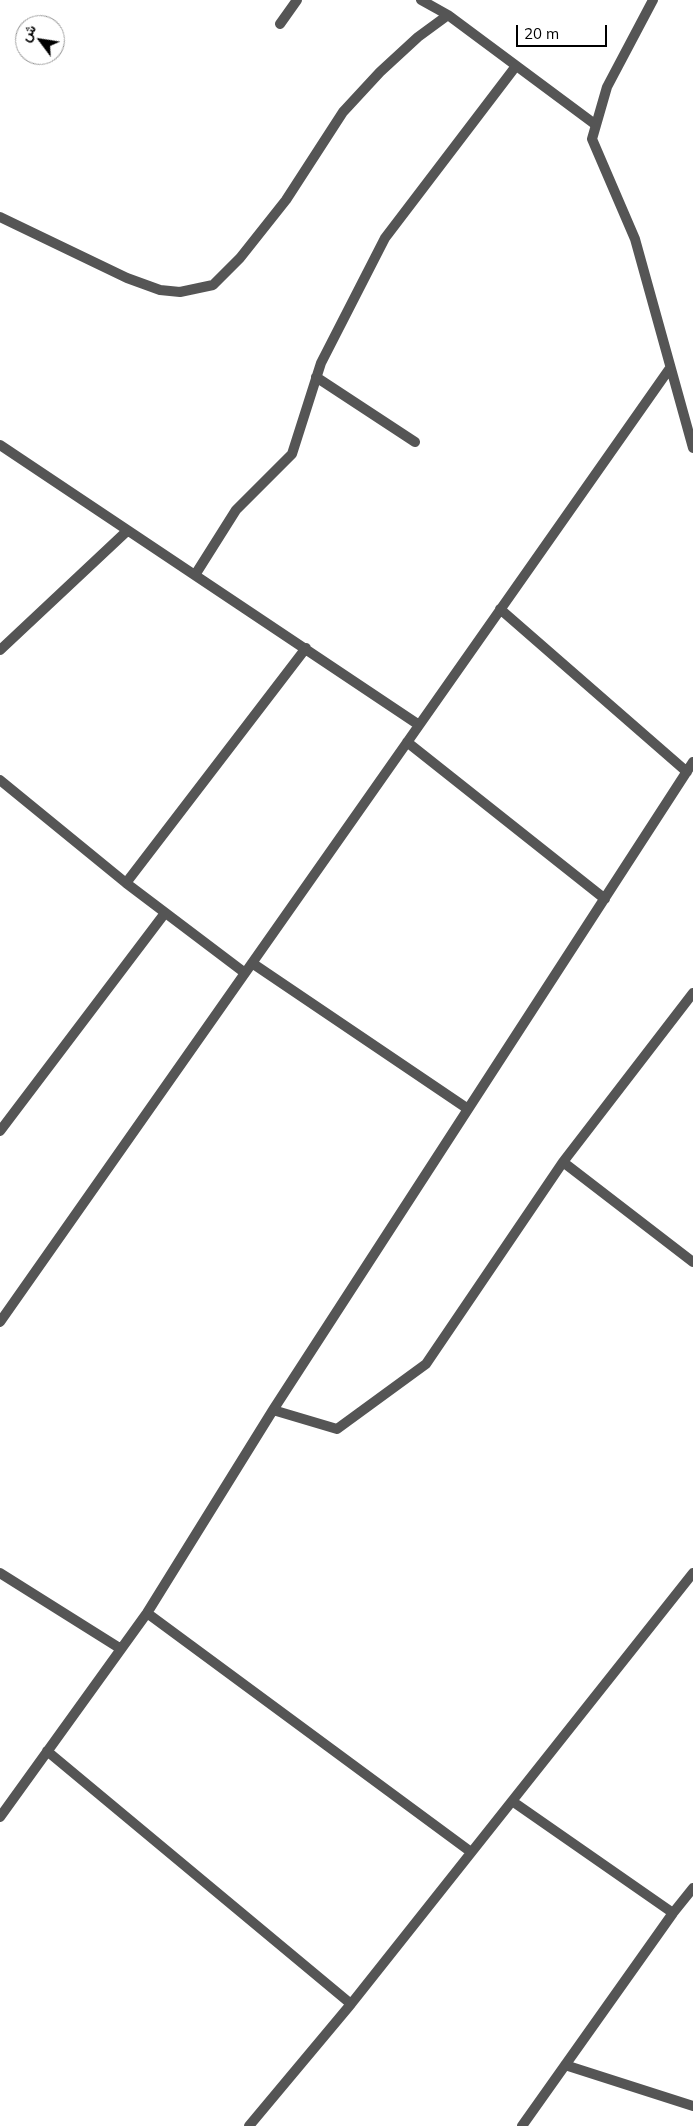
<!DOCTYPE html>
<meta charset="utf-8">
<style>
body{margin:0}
#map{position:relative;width:693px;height:2126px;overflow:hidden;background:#fff;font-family:Mulish,Vazirmatn,sans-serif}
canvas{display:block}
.north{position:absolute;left:15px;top:15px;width:50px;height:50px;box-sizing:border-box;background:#fff;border:1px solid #999;border-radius:50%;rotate:301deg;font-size:14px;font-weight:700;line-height:20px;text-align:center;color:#000}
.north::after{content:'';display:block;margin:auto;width:18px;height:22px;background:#000;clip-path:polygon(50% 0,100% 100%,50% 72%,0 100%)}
.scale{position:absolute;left:516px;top:25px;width:91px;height:22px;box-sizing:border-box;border:2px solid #000;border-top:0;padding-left:6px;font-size:15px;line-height:18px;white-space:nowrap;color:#000;-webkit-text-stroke:4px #fff;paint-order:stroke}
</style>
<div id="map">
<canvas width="693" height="2126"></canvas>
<div class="north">ش</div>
<div class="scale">20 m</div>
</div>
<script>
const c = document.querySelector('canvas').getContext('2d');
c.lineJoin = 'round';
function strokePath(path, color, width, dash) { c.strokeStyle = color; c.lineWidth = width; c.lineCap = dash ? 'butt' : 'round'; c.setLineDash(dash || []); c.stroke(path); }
const street = new Path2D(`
 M 421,0 L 448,15 L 596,125
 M 653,0 L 607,87 L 592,139 L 635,239 L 693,448
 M 280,24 L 297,0
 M 0,217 L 127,278 L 160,290 L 180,292 L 213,285 L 240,258 L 286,200 L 343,112 L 380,72 L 418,37 L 448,15
 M 316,377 L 415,442
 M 0,445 L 419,725
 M 195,575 L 236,510 L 292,454 L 321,363 L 385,238 L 516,66
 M 500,609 L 687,772
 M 0,650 L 127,531
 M 407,742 L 605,899
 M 0,780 L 126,883 L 245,973
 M 126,883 L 306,648
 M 252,963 L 468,1109
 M 0,1131 L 165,913
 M 563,1162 L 693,1262
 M 0,1322 L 670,368
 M 273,1410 L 337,1429 L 426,1364 L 563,1162 L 693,993
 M 0,1573 L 121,1649
 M 147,1613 L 471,1852
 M 47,1751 L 351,2004
 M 512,1801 L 673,1913
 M 0,1817 L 147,1613 L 273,1410 L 693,762
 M 565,2065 L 693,2106
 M 249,2126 L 351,2004 L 693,1573
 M 522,2126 L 673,1913 L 693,1888`);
strokePath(street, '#555', 10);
</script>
